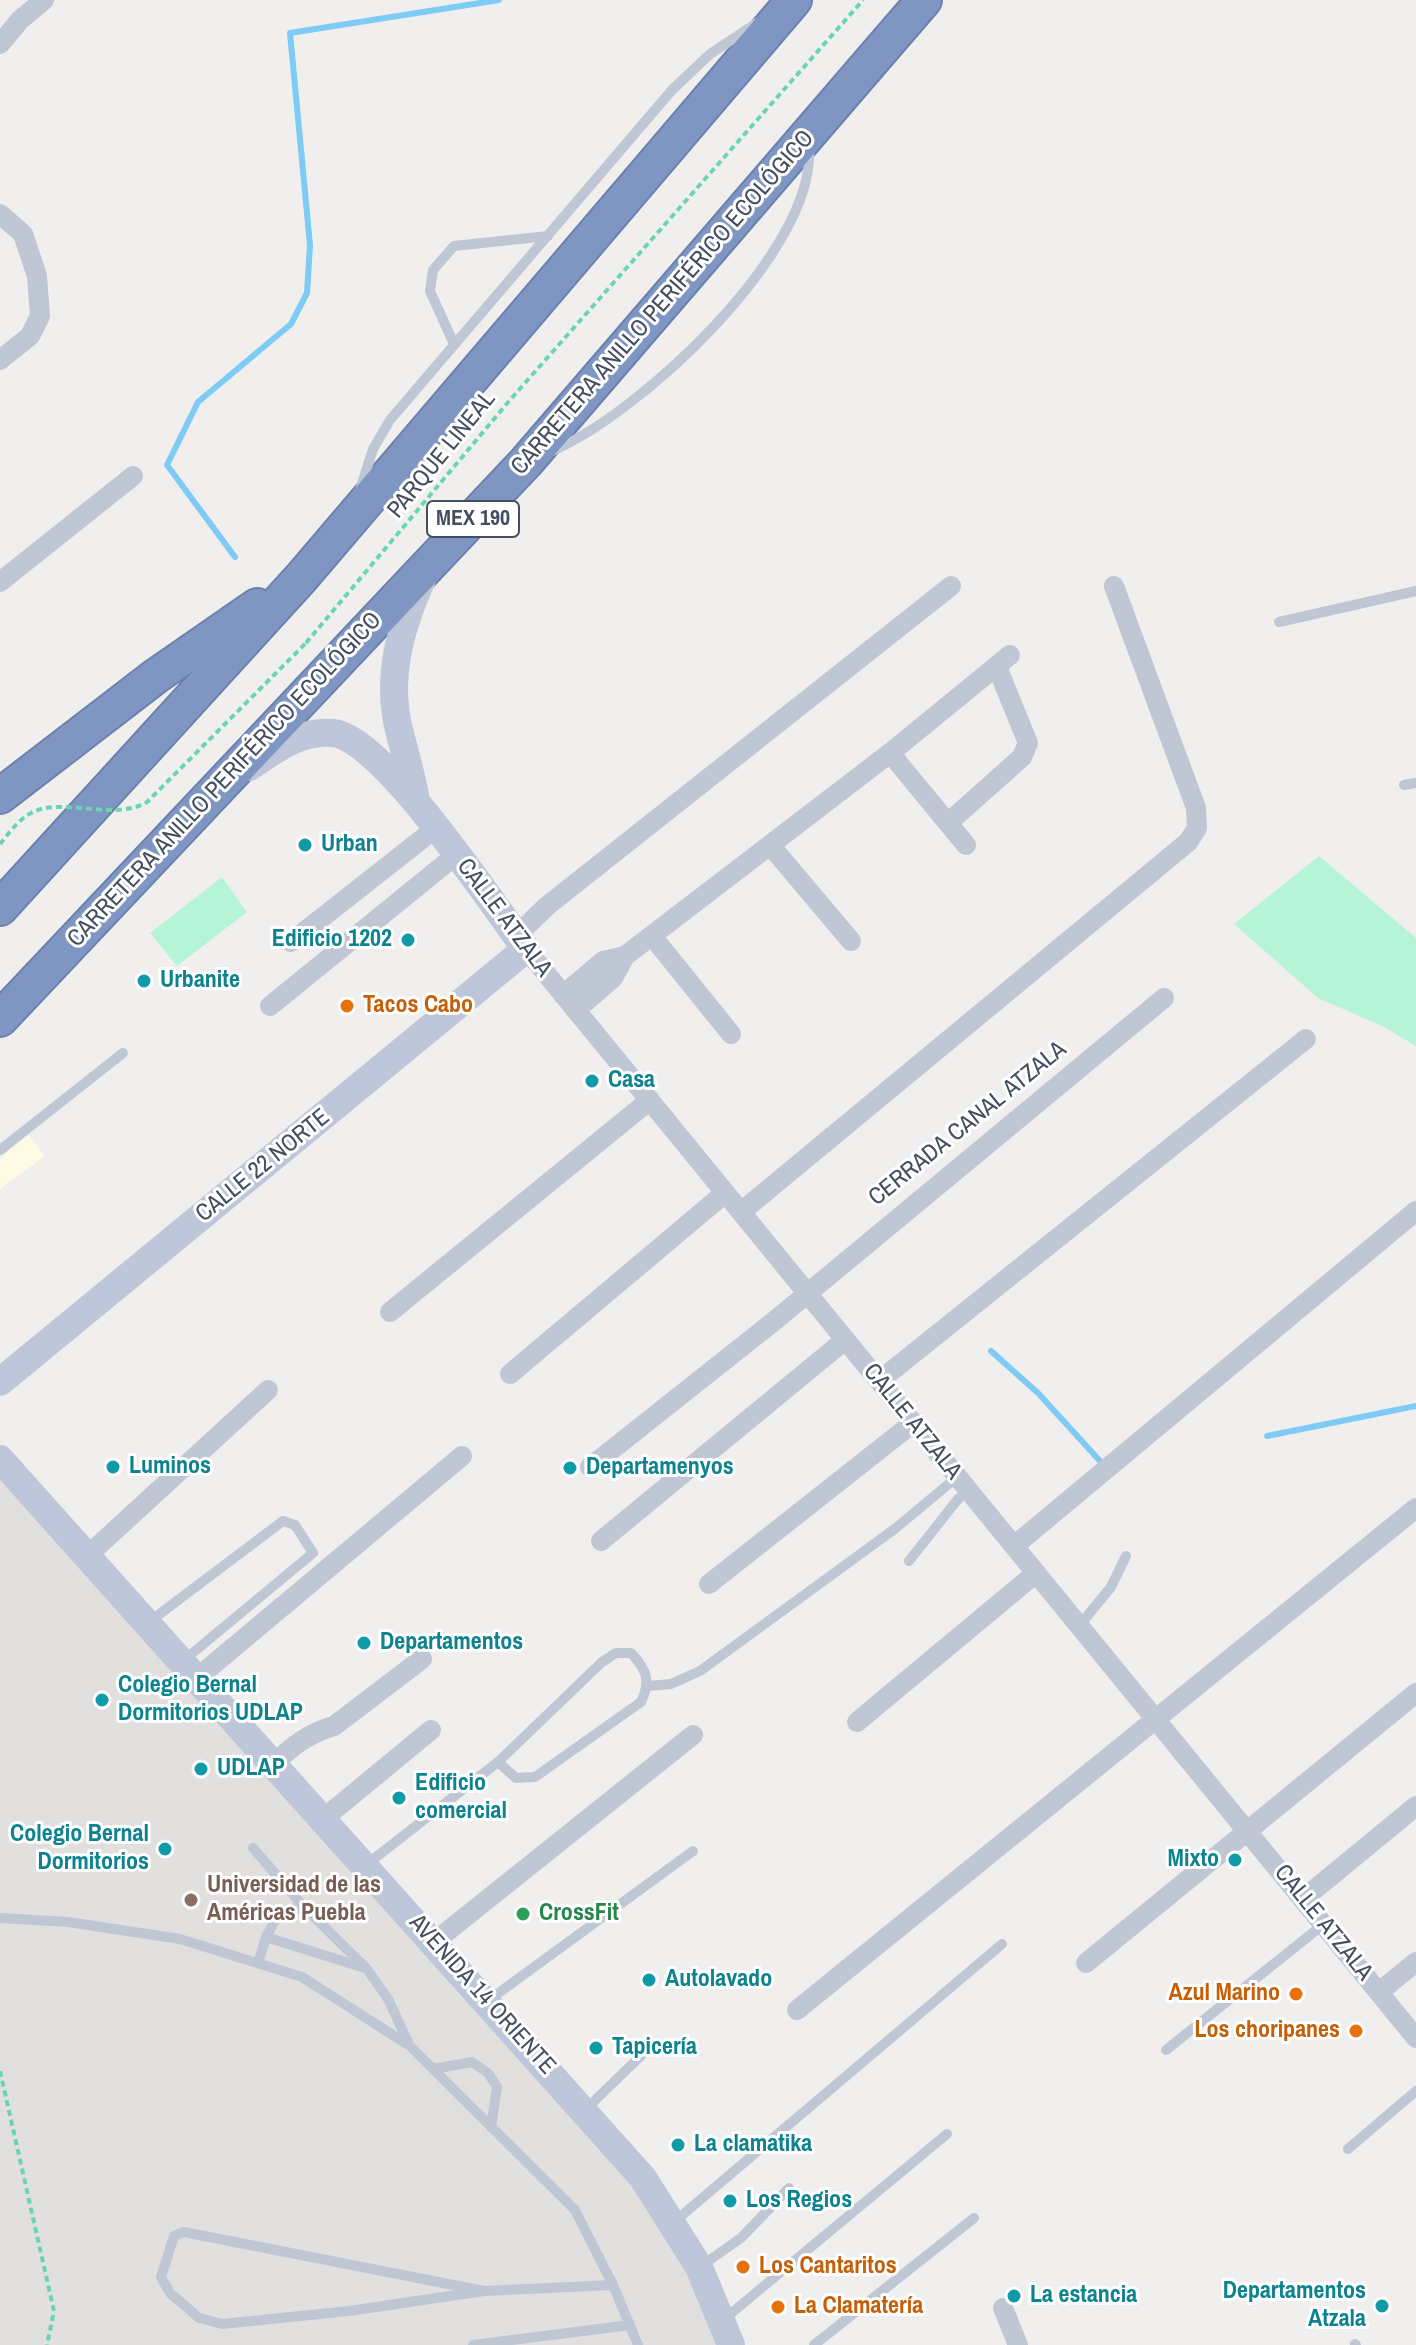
<!DOCTYPE html>
<meta charset="utf-8">
<style>
body{margin:0}
canvas{display:block;background:#f1eeee}
</style>
<canvas width="1416" height="2345"></canvas>
<script>
const c = document.querySelector('canvas').getContext('2d');
c.lineJoin = 'round';
function fillPath(path, color) { c.fillStyle = color; c.fill(path, 'evenodd'); }
function strokePath(path, color, width, dash) { c.strokeStyle = color; c.lineWidth = width; c.lineCap = dash ? 'butt' : 'round'; c.setLineDash(dash || []); c.stroke(path); }
function write(font, color, halo, rows, align = 'center') {
  c.font = font + ' "Archivo Narrow",sans-serif'; c.lineWidth = 6; c.setLineDash([]); c.textBaseline = 'middle'; c.strokeStyle = halo; c.fillStyle = color; for (const [text, x, y, turn = 0] of rows) {
    c.save(); c.translate(x, y); c.rotate((+turn || 0) * Math.PI / 180); c.textAlign = isNaN(turn) ? turn : align; if (halo) c.strokeText(text, 0, 0); c.fillText(text, 0, 0); c.restore();
  }
}
const commercial = new Path2D(`
 M 29,1135 L 45,1156 L 0,1189 L 0,1158 Z`);
const education = new Path2D(`
 M 0,1480 L 471,1997 L 632,2183 L 693,2276 L 719,2345 L 0,2345 Z`);
const green = new Path2D(`
 M 1319,856 L 1416,938 L 1416,1046 L 1384,1027 L 1318,998 L 1234,924 Z
 M 222,877 L 247,912 L 177,966 L 150,933 Z`);
const stream = new Path2D(`
 M 235,557 L 167,465 L 198,402 L 291,324 L 307,293 L 310,245 L 290,33 L 499,0
 M 991,1351 L 1038,1393 L 1100,1461
 M 1267,1436 L 1416,1406`);
const path = new Path2D(`
 M 306,643 L 510,400 L 863,0
 M 0,2071 L 54,2311 L 47,2345`);
const lane = new Path2D(`
 M 454,344 L 430,291 L 433,270 L 454,246 L 548,236
 M 550,452 C 639,415 816,251 809,148
 M 360,490 L 373,449 L 390,420 L 672,90 L 710,54 L 757,23
 M 1279,622 L 1416,591
 M 1404,785 L 1416,783
 M 0,1150 L 123,1053
 M 909,1561 L 958,1499 L 969,1491
 M 149,1622 L 283,1521 L 295,1525 L 313,1553 L 183,1661
 M 1079,1626 L 1111,1587 L 1126,1556
 M 649,1686 L 671,1684 L 700,1671 L 896,1528 L 957,1477
 M 253,1848 L 304,1907 L 367,1969 L 388,1999 L 409,2044
 M 366,1865 L 498,1762 L 602,1662 L 616,1653 L 631,1653 C 647,1670 651,1681 641,1702 L 535,1777 L 516,1778 L 498,1762
 M 0,1918 L 68,1922 L 180,1939 L 302,1977 L 410,2046 L 575,2210 L 613,2285 L 638,2345
 M 266,1937 L 365,1968
 M 258,1963 L 266,1937 L 280,1911 L 304,1907
 M 489,2000 L 693,1851
 M 1166,2050 L 1324,1924
 M 433,2069 L 472,2062 L 488,2073 L 497,2087 L 491,2127
 M 585,2110 L 653,2044
 M 1348,2149 L 1416,2091
 M 674,2222 L 1002,1944
 M 701,2266 L 741,2238 L 789,2188
 M 484,2291 L 184,2232 L 174,2236 L 161,2277 L 170,2293 L 199,2318 L 222,2324 L 349,2311 L 484,2291 L 613,2285
 M 723,2320 L 947,2134
 M 1355,2344 L 1356,2345
 M 473,2345 L 630,2325
 M 814,2345 L 974,2218`);
const street = new Path2D(`
 M 0,44 L 20,20 L 44,0
 M 0,214 L 23,234 L 37,276 L 40,316 L 30,336 L 0,360
 M 0,582 L 133,476
 M 890,753 L 966,845
 M 948,823 L 1022,757 L 1028,743 L 997,667
 M 770,845 L 851,941
 M 516,936 L 547,906 L 951,586
 M 652,936 L 731,1034
 M 291,942 L 436,828
 M 526,949 L 1416,2038
 M 563,995 L 603,961 L 625,956
 M 270,1006 L 456,855
 M 576,1010 L 613,978 L 625,956 L 890,753 L 1010,655
 M 741,1212 L 1188,842 L 1197,828 L 1196,808 L 1114,586
 M 390,1312 L 650,1100
 M 510,1374 L 725,1193
 M 879,1381 L 1306,1039
 M 590,1467 L 773,1322 L 1164,998
 M 601,1541 L 845,1340
 M 1014,1546 L 1416,1211
 M 87,1556 L 268,1390
 M 709,1584 L 913,1423
 M 197,1678 L 462,1456
 M 857,1722 L 1036,1573
 M 274,1764 C 292,1746 309,1733 334,1726 L 422,1659
 M 323,1819 L 431,1730
 M 1303,1899 L 1416,1806
 M 434,1942 L 693,1735
 M 1086,1963 L 1416,1693
 M 1379,1992 L 1416,1962
 M 797,2010 L 1416,1508
 M 1003,2308 L 1018,2345`);
const secondary = new Path2D(`
 M 416,801 C 412,777 406,757 400,734 C 385,679 400,628 423,577
 M 0,1382 L 526,949 C 493,905 383,738 333,733 C 300,730 275,750 249,767
 M 0,1459 L 643,2178 L 699,2267 L 731,2345`);
const highway = new Path2D(`
 M 0,796 L 156,676 L 257,606
 M 0,908 L 301,578 L 794,0
 M 0,1019 L 526,462 L 924,0`);
const pathBridge = new Path2D(`
 M 0,844 C 9,833 18,820 31,813 C 62,796 114,822 147,802 L 306,643`);
const markers = [
 [305,845,8,"#0f9aa8"],
 [408,940,8,"#0f9aa8"],
 [144,981,8,"#0f9aa8"],
 [347,1006,8,"#e8710a"],
 [592,1081,8,"#0f9aa8"],
 [113,1467,8,"#0f9aa8"],
 [570,1468,8,"#0f9aa8"],
 [364,1643,8,"#0f9aa8"],
 [102,1700,8,"#0f9aa8"],
 [201,1769,8,"#0f9aa8"],
 [399,1798,8,"#0f9aa8"],
 [165,1849,8,"#0f9aa8"],
 [1235,1860,8,"#0f9aa8"],
 [191,1900,8,"#8d6e63"],
 [523,1914,8,"#2e9e5b"],
 [649,1980,8,"#0f9aa8"],
 [1296,1994,8,"#e8710a"],
 [1356,2031,8,"#e8710a"],
 [596,2048,8,"#0f9aa8"],
 [678,2145,8,"#0f9aa8"],
 [730,2201,8,"#0f9aa8"],
 [743,2267,8,"#e8710a"],
 [1014,2296,8,"#0f9aa8"],
 [1382,2306,8,"#0f9aa8"],
 [778,2307,8,"#e8710a"]
];
const shields = [
 [473,519,92]
];
const shieldNames = [
 ["MEX 190",473,519]
];
const streetNames = [
 ["CARRETERA ANILLO PERIFÉRICO ECOLÓGICO",663,303,-49],
 ["PARQUE LINEAL",442,455,-51],
 ["CARRETERA ANILLO PERIFÉRICO ECOLÓGICO",225,780,-47],
 ["CALLE ATZALA",504,918,53],
 ["CERRADA CANAL ATZALA",968,1124,-39],
 ["CALLE 22 NORTE",263,1166,-39],
 ["CALLE ATZALA",912,1422,51],
 ["CALLE ATZALA",1323,1923,51],
 ["AVENIDA 14 ORIENTE",482,1995,48]
];
const cultureNames = [
 ["Urban",321,845],
 ["Edificio 1202",392,940,"right"],
 ["Urbanite",160,981],
 ["Casa",608,1081],
 ["Luminos",129,1467],
 ["Departamenyos",586,1468],
 ["Departamentos",380,1643],
 ["Colegio Bernal",118,1686],
 ["Dormitorios UDLAP",118,1714],
 ["UDLAP",217,1769],
 ["Edificio",415,1784],
 ["comercial",415,1812],
 ["Colegio Bernal",149,1835,"right"],
 ["Dormitorios",149,1863,"right"],
 ["Mixto",1219,1860,"right"],
 ["Autolavado",665,1980],
 ["Tapicería",612,2048],
 ["La clamatika",694,2145],
 ["Los Regios",746,2201],
 ["Departamentos",1366,2292,"right"],
 ["Atzala",1366,2320,"right"],
 ["La estancia",1030,2296]
];
const foodNames = [
 ["Tacos Cabo",363,1006],
 ["Azul Marino",1280,1994,"right"],
 ["Los choripanes",1340,2031,"right"],
 ["Los Cantaritos",759,2267],
 ["La Clamatería",794,2307]
];
const educationNames = [
 ["Universidad de las",207,1886],
 ["Américas Puebla",207,1914]
];
const leisureNames = [
 ["CrossFit",539,1914]
];
fillPath(commercial, '#fefae4');
fillPath(education, '#e2dfdf');
fillPath(green, '#b6f4d7');
strokePath(stream, '#7ecbf6', 6);
strokePath(highway, '#6b81af', 38);
strokePath(path, '#6ad6b1', 4, [6, 4]);
strokePath(lane, '#bfc7d5', 10);
strokePath(street, '#bfc7d5', 20);
strokePath(secondary, '#bec7da', 28);
strokePath(highway, '#7f96c3', 34);
strokePath(pathBridge, '#6ad6b1', 4, [6, 4]);
for (const [x, y, r, color] of markers) { const dot = new Path2D(); dot.arc(x, y, r, 0, 2 * Math.PI); c.fillStyle = color; c.fill(dot); strokePath(dot, '#fff', 3); }
for (const [x, y, w] of shields) { const box = new Path2D(); box.roundRect(x - w / 2, y - 18, w, 36, 6); c.fillStyle = '#fff'; c.fill(box); strokePath(box, '#444e5e', 2); }
write('bold 22px', '#444e5e', null, shieldNames);
write('24px', '#444e5e', '#fff', streetNames);
write('bold 24px', '#0d838f', '#fff', cultureNames, 'left');
write('bold 24px', '#c56008', '#fff', foodNames, 'left');
write('bold 24px', '#785e54', '#fff', educationNames, 'left');
write('bold 24px', '#27864d', '#fff', leisureNames, 'left');
</script>
